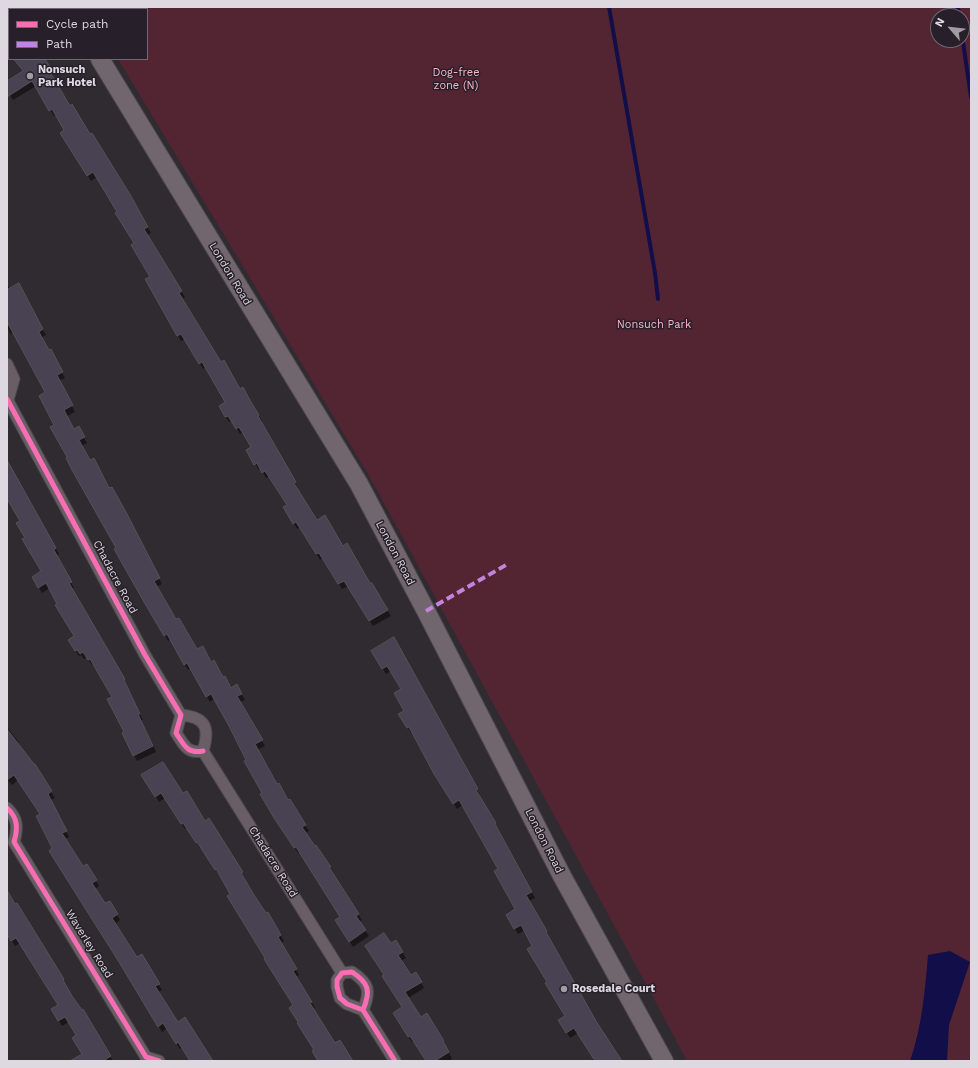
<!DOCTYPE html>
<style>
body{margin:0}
#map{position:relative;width:978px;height:1068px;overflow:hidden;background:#302b30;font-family:"Work Sans",sans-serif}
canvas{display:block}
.frame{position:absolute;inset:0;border:8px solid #ded9e0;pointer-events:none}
.legend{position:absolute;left:8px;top:8px;width:140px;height:52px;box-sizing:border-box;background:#271f29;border:1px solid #706972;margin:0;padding:5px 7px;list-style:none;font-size:12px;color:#ded9e0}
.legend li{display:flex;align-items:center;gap:8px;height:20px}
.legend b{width:20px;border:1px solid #706972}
.north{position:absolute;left:930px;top:8px;width:40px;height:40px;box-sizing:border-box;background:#271f29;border:1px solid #706972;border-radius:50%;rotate:298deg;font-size:11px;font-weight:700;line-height:16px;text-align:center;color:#ded9e0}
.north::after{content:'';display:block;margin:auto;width:14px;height:18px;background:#a19ca2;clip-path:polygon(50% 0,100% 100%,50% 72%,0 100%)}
</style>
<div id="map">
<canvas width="978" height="1068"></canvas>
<div class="frame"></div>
<ul class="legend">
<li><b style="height:5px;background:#f96db3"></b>Cycle path</li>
<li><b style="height:5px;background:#c483df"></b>Path</li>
</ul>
<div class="north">N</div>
</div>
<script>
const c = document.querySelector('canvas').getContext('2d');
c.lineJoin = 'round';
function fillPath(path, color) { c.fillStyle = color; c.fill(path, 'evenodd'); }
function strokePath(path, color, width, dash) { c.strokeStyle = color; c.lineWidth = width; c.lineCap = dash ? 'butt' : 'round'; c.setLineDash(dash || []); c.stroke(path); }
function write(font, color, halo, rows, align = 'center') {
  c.font = font + ' "Work Sans",sans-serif'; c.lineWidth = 3; c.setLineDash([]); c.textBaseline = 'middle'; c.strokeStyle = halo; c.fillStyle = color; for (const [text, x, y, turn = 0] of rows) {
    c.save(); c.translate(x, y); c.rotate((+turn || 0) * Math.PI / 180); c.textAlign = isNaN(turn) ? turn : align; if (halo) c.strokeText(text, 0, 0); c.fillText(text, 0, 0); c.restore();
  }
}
const green = new Path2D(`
 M 87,7 L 971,7 L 971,1061 L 687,1061 L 652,995 L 367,472 L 118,59 L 147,59 L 147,9 L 88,9 ZM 938,16 L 962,16 L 962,40 L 938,40 Z`);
const water = new Path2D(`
 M 950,951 L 970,962 L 949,1025 L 947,1061 L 910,1061 C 922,1027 925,990 928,955 Z`);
const shadow = new Path2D(`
 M 7,7 L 13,7 L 14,9 L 9,9 L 9,37 L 7,34 Z
 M 16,59 L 43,59 L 53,75 L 51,76 L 70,107 L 130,197 L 151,233 L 147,235 L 185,297 L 182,299 L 221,363 L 240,390 L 251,402 L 262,421 L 260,422 L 298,488 L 297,489 L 316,521 L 343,547 L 370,585 L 372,584 L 391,616 L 373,626 L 348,586 L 342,589 L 323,558 L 320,560 L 300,527 L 297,529 L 284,508 L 288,505 L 270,476 L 266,478 L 261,469 L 259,470 L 247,451 L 253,447 L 243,432 L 240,434 L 232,421 L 229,422 L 220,407 L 227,403 L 206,367 L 203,369 L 185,339 L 181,341 L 161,307 L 151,277 L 135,244 L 97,177 L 91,181 L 61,133 L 66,130 L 56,115 L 54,116 L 36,86 L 13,100 L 7,90 L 7,82 L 24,71 Z
 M 7,283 L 10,290 L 19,285 L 38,319 L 37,320 L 46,335 L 41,338 L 49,352 L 50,351 L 65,378 L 59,381 L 75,412 L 67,416 L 74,430 L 79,428 L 87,443 L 81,446 L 89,462 L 128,519 L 162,584 L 156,587 L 176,620 L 197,651 L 211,663 L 231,689 L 237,686 L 245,700 L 240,702 L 265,746 L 257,750 L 277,785 L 305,825 L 309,831 L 305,833 L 314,848 L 316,847 L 330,867 L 333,873 L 332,873 L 362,920 L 359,922 L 369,936 L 353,947 L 340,926 L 341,918 L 300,852 L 298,853 L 278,823 L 230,725 L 214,699 L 210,702 L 191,668 L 188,670 L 171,639 L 168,641 L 127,570 L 117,549 L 68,457 L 56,426 L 46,393 L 14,332 L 11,334 L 7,327 Z
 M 7,463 L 59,554 L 56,556 L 74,588 L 71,589 L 127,685 L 126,686 L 143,720 L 141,720 L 156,752 L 137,761 L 123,734 L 125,733 L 113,697 L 94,664 L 92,665 L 87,657 L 84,659 L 81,655 L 79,656 L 72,646 L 75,637 L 50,588 L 42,593 L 33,577 L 42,572 L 26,538 L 21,521 L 9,500 L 7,501 Z
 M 394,639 L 480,795 L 479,796 L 498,829 L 497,830 L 535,898 L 529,901 L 549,938 L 548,938 L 596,1022 L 621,1061 L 593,1061 L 592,1060 L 594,1059 L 578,1033 L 570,1038 L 560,1020 L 566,1016 L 548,982 L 534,946 L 525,930 L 518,934 L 507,915 L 517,910 L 499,869 L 463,805 L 457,809 L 439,780 L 413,732 L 411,733 L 400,714 L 405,711 L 402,690 L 391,671 L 386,674 L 372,651 Z
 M 7,727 L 18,741 L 21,747 L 20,748 L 34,765 L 55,798 L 50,800 L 69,837 L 65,839 L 83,868 L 96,881 L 99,886 L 95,889 L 105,905 L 109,902 L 117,915 L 120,920 L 115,924 L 137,959 L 142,956 L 162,990 L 158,992 L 177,1023 L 211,1061 L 191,1061 L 182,1048 L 180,1049 L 167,1028 L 162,1032 L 53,849 L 41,814 L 18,780 L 12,785 L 7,779 Z
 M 143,776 L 183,794 L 205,822 L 266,915 L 268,914 L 284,941 L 281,943 L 299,975 L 296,977 L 315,1008 L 313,1009 L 335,1044 L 352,1061 L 325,1061 L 299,1023 L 294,1006 L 266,959 L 220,874 L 219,875 L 201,847 L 200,848 L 187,828 L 185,829 L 165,798 L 159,802 Z
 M 7,892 L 63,980 L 66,985 L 65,986 L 81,1012 L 83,1011 L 113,1061 L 84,1061 L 78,1036 L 69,1022 L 62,1026 L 52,1009 L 59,1006 L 20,943 L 15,946 L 7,933 Z
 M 396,942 L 406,958 L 401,961 L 411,976 L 416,973 L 424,988 L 408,998 L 421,1018 L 426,1015 L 446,1047 L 445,1047 L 452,1058 L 451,1059 L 452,1061 L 427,1061 L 414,1041 L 412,1042 L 397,1019 L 403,1007 L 385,975 L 391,945 Z`);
const stream = new Path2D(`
 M 609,7 L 655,273 L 658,299
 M 958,7 L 959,16
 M 962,35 L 971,97`);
const building = new Path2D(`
 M 14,59 L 45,59 L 51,68 L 49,70 L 70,106 L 72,104 L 90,134 L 92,133 L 131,196 L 148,227 L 144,229 L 182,291 L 179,293 L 221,362 L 224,360 L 240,389 L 243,387 L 251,402 L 259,415 L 258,416 L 296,482 L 294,483 L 317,520 L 325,515 L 343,546 L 347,543 L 370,583 L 372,583 L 388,610 L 369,621 L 344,581 L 338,584 L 319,553 L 316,554 L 296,522 L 293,524 L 283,507 L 287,505 L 265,471 L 262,473 L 257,463 L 254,465 L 246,450 L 251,447 L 239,427 L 236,429 L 228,416 L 225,417 L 219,406 L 225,402 L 202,362 L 199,364 L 181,334 L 177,336 L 145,279 L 150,277 L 131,245 L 134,243 L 115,213 L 117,212 L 93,172 L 87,176 L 60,133 L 64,130 L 52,109 L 49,111 L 32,81 L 7,97 L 7,81 L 23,71 Z
 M 19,283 L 43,329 L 39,332 L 49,350 L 51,349 L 63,372 L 57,375 L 73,405 L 64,410 L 74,429 L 79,426 L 85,437 L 79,440 L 90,460 L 94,458 L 109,488 L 112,487 L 126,512 L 160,578 L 154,581 L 176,619 L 179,618 L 197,649 L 203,646 L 211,662 L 214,660 L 223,677 L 225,676 L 231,688 L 237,684 L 242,694 L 237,696 L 263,740 L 255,744 L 277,784 L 279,783 L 288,800 L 290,799 L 306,825 L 302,827 L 315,846 L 316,845 L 331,867 L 329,867 L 359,914 L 356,916 L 366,930 L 349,942 L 335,920 L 340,917 L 296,847 L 294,848 L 274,818 L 260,794 L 262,793 L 244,761 L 246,760 L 229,726 L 211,694 L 206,697 L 187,663 L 184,665 L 167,634 L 164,636 L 144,602 L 114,549 L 116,548 L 72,470 L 66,458 L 67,457 L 50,427 L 54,425 L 39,396 L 45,392 L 7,322 L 7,290 Z
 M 7,460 L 56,548 L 54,550 L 72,582 L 69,583 L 125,679 L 124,680 L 140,714 L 138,714 L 153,746 L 133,756 L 122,733 L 124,732 L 107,699 L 112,697 L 90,659 L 88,660 L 83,652 L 80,654 L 77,650 L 75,651 L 68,640 L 74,636 L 55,605 L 57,604 L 46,583 L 38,588 L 32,577 L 41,571 L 22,539 L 25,538 L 16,523 L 20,521 L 7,499 Z
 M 394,637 L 478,789 L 476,790 L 496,823 L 495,824 L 532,892 L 526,895 L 547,931 L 546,932 L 596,1021 L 622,1061 L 595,1061 L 574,1028 L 566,1033 L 558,1020 L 565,1016 L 545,983 L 547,982 L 527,949 L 532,946 L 521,925 L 514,929 L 506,915 L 515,909 L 494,871 L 498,869 L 459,800 L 453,804 L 434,774 L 409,727 L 407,728 L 398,714 L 404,711 L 394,693 L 401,689 L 387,666 L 382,669 L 371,651 Z
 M 7,729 L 34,764 L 35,764 L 52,791 L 48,794 L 67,831 L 62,833 L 83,866 L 87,864 L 97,880 L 92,883 L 105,903 L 110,901 L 118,914 L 112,918 L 126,940 L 137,957 L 142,954 L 160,984 L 155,986 L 178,1022 L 185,1017 L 213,1061 L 190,1061 L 178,1042 L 176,1044 L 163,1023 L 158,1027 L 119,962 L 49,851 L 52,848 L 36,816 L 40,814 L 14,775 L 7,780 Z
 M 163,762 L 183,793 L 187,791 L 205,821 L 209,818 L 243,872 L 241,873 L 254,895 L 266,913 L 268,912 L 281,935 L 278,937 L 297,969 L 293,971 L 312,1002 L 310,1003 L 335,1043 L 340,1040 L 353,1061 L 318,1061 L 312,1051 L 314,1050 L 297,1023 L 298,1022 L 289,1008 L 293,1005 L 264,959 L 265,958 L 227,896 L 230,894 L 216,869 L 215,870 L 197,842 L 196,843 L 183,823 L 181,824 L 161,793 L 155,797 L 141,775 Z
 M 7,890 L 15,904 L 17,903 L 64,979 L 63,980 L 72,996 L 82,1010 L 83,1009 L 111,1056 L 103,1061 L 70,1061 L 82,1054 L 72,1038 L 76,1035 L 65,1017 L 58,1021 L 51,1009 L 58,1005 L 16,938 L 11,941 L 7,934 Z
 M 384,933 L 391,943 L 396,940 L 403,952 L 398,955 L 411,975 L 416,972 L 422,982 L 405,992 L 421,1017 L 427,1013 L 444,1041 L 443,1041 L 449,1052 L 435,1061 L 426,1061 L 410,1036 L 408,1037 L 393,1013 L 402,1007 L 382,976 L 384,975 L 365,946 Z`);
const minor = new Path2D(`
 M 7,364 L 14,379 L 8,400
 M 7,399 L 145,655 L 181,715 L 176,733 C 184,745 187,754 203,751
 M 181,715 C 206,717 210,728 203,751 L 342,973
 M 7,808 C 18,818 18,828 14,842 L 146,1057 L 159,1061
 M 363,1010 C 371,991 369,983 352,972 L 342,973 L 337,980 L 337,987 L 340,998 L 347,1004 L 363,1010 L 395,1061`);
const trunk = new Path2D(`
 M 69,7 L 70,9
 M 100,59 L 359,484 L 426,611 L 562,876 L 664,1061`);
const quiet = new Path2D(`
 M 426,611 L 506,565`);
const cycleway = new Path2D(`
 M 7,399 L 145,655 L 181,715 L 176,733 C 184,745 187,754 203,751
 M 7,808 C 18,818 18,828 14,842 L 146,1057 L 159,1061
 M 363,1010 C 371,991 369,983 352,972 L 342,973 L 337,980 L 337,987 L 340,998 L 347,1004 L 363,1010 L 395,1061`);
const markers = [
 [30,76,4,"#a19ca2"],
 [564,989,4,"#a19ca2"]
];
const poiNames = [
 ["Nonsuch",38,70],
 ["Park Hotel",38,83],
 ["Rosedale Court",572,989]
];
const parkNames = [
 ["Dog-free",456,73],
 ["zone (N)",456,86],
 ["Nonsuch Park",654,325]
];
const streetNames = [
 ["London Road",230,274,59],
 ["London Road",395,553,62],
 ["Chadacre Road",115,577,62],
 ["London Road",544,841,63],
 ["Chadacre Road",273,862,58],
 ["Waverley Road",89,944,58]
];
fillPath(green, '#532533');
fillPath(water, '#120e49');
fillPath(shadow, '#0007');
strokePath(stream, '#120e49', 4);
fillPath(building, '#494252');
strokePath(building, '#545156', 1);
strokePath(minor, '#4b484b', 13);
strokePath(trunk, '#4b484b', 20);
strokePath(minor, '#695e65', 11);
strokePath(trunk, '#72666e', 18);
strokePath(quiet, '#c483df', 4, [8, 4]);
strokePath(cycleway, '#f96db3', 5);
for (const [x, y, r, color] of markers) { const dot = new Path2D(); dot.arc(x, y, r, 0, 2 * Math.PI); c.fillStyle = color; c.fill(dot); strokePath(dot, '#271f29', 1.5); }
write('bold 11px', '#ded9e0', '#271f29', poiNames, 'left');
write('11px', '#feb6c6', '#271f29', parkNames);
write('11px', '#ded9e0', '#271f29', streetNames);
</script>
